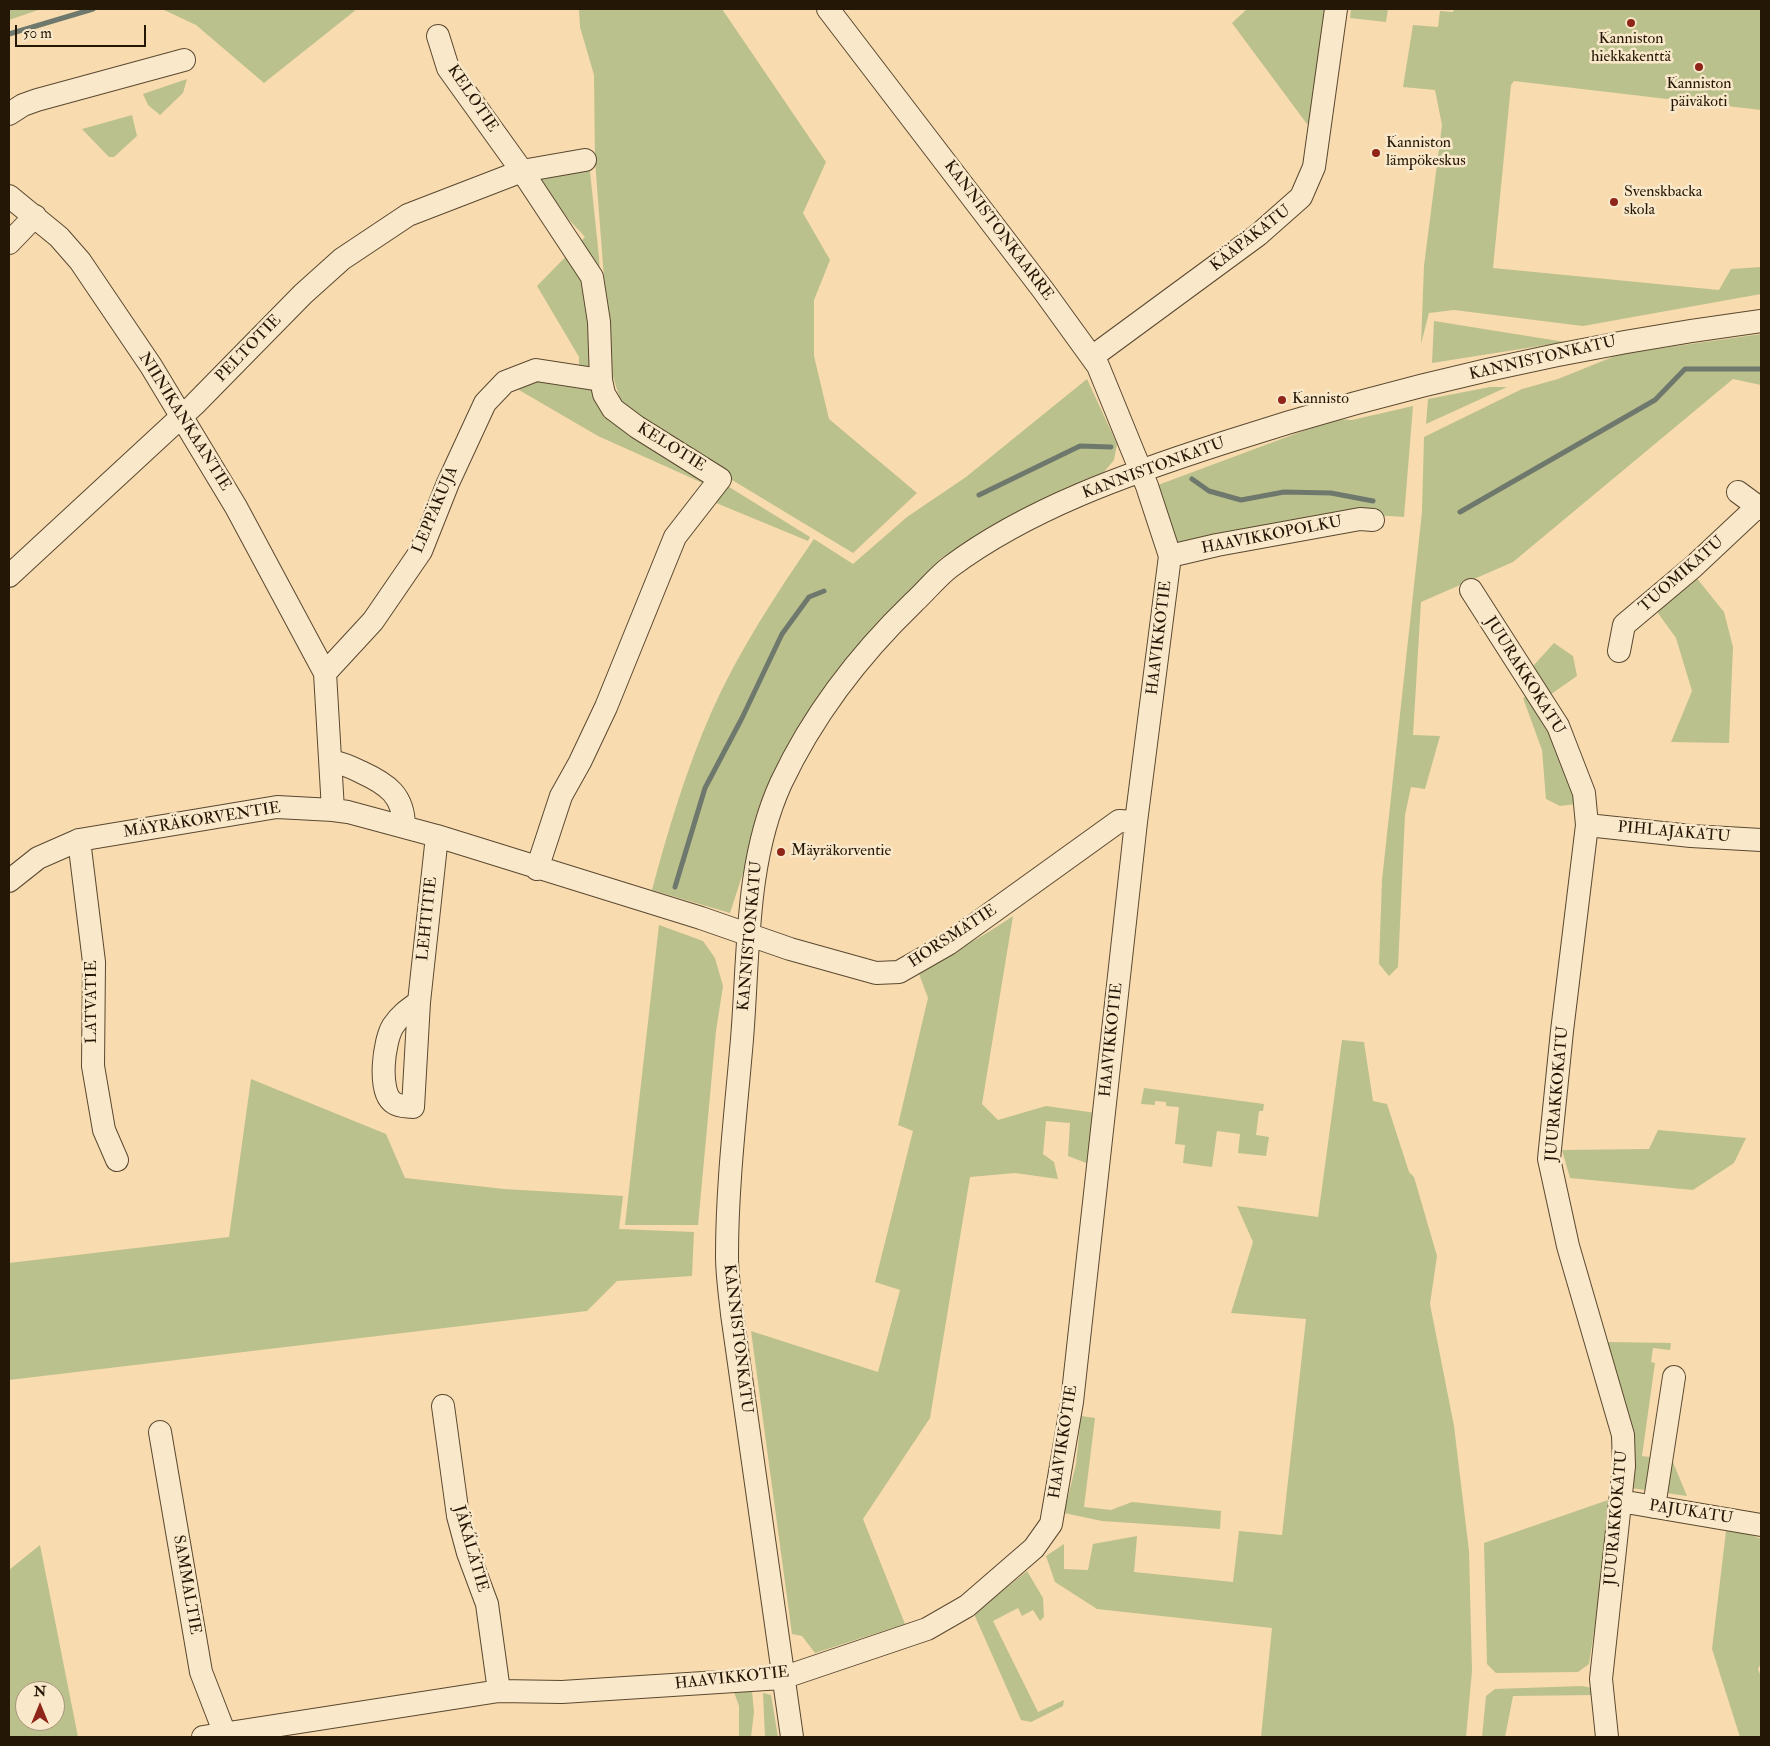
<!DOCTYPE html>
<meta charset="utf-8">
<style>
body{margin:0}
#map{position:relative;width:1770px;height:1746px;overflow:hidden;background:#f8dbaf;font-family:"IM FELL Double Pica",serif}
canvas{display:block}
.frame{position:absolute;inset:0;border:10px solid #251705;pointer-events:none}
.north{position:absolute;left:15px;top:1681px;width:50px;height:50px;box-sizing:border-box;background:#fae8cb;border:1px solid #a5947c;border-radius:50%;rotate:0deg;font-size:14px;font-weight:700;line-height:20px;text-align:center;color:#251705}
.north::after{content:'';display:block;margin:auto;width:18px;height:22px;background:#8f2418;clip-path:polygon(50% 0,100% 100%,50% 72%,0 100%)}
.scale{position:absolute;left:15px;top:25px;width:131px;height:22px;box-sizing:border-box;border:2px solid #251705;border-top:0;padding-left:6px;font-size:15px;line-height:18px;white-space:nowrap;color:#251705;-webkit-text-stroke:4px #fae8cb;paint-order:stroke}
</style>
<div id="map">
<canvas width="1770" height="1746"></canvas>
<div class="frame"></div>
<div class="north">N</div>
<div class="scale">50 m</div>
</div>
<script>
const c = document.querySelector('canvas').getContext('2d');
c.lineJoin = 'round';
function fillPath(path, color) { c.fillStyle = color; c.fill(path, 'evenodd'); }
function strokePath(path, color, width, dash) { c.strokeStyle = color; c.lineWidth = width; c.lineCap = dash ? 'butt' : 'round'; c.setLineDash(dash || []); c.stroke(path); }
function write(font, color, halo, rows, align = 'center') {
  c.font = font + ' "IM FELL Double Pica",serif'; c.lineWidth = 5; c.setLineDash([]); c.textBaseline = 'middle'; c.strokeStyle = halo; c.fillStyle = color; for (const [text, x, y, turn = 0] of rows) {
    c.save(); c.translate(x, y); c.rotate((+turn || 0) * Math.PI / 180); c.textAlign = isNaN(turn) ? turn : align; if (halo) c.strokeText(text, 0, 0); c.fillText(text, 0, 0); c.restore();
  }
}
const green = new Path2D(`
 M 9,9 L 41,9 L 9,20 Z
 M 162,9 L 357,9 L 264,83 L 196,25 Z
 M 579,9 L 722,9 L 826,162 L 803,213 L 830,260 L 814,300 L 814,356 L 829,419 L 917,493 L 853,553 L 641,425 L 620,399 L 611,370 L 595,160 L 594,75 L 580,27 Z
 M 1247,9 L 1324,9 L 1311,118 L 1307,124 L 1232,23 Z
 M 1351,9 L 1388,9 L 1386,22 L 1350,18 Z
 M 1454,9 L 1761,9 L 1761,110 L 1514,81 L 1511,85 L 1493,268 L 1719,290 L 1731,269 L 1761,267 L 1761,294 L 1583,326 L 1454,310 L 1429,313 L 1421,344 L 1424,266 L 1442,125 L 1435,90 L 1403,87 L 1413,25 L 1438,27 L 1440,11 L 1453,12 Z
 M 187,79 L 183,93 L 160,115 L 148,105 L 143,94 Z
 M 132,115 L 137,136 L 114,157 L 109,157 L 82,129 Z
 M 589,162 L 599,257 L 602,317 L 613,402 L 632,427 L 810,537 L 808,541 L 709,500 L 716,489 L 598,436 L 507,383 L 579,370 L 579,357 L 537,286 L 585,237 L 526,173 Z
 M 1434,321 L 1565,342 L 1432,363 Z
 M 1761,334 L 1761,385 L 1733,379 L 1513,562 L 1421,602 L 1413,735 L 1440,736 L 1425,789 L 1411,787 L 1405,815 L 1398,967 L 1389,976 L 1379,964 L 1382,880 L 1422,512 L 1424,437 L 1522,389 L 1558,379 L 1620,354 Z
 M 1087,379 L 1117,444 L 1114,460 L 1104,472 L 941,558 L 842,666 L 774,777 L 730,913 L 652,890 C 668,830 686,770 711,713 C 738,652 776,594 814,539 L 853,564 L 907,517 L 966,477 Z
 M 1490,387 L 1507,387 L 1426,424 L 1428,399 Z
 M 1413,406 L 1404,517 L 1360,514 L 1217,540 L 1175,542 L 1158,485 L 1335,419 L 1352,420 Z
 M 1695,576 L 1724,612 L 1733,647 L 1729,743 L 1671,742 L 1692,691 L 1676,638 L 1655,609 Z
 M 1554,643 L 1573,656 L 1577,676 L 1537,704 L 1561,742 L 1576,804 L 1560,806 L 1546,799 L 1542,750 L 1523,698 L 1536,690 L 1534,665 Z
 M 1013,916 L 982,1104 L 998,1120 L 1046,1106 L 1096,1113 L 1089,1164 L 1068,1156 L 1070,1123 L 1046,1121 L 1043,1154 L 1054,1162 L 1058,1179 L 1015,1173 L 970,1177 L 930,1418 L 863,1519 L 905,1624 L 815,1653 L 802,1636 L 792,1634 L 751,1331 L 878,1372 L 900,1290 L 875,1282 L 913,1131 L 898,1125 L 928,998 L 915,963 C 953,956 981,937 1013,916 Z
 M 659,925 L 703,941 L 715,958 L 723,986 L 716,1031 L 698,1225 L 625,1225 Z
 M 1342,1040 L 1364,1042 L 1373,1101 L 1387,1104 L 1409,1172 L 1414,1177 L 1437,1256 L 1430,1304 L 1454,1426 L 1469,1551 L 1472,1671 L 1466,1737 L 1261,1737 L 1272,1628 L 1097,1609 L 1055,1582 L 1046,1556 L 1064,1544 L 1064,1569 L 1088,1570 L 1093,1544 L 1137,1536 L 1134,1572 L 1233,1582 L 1239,1531 L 1282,1535 L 1306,1319 L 1231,1313 L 1253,1242 L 1237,1206 L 1318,1217 Z
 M 251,1079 L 386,1134 L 405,1178 L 504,1189 L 623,1196 L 619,1229 L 694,1232 L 692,1276 L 617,1281 L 587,1311 L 9,1380 L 9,1263 L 229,1237 Z
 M 1144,1088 L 1264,1104 L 1263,1111 L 1259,1111 L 1256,1135 L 1269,1137 L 1266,1156 L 1238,1153 L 1240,1134 L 1217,1131 L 1212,1167 L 1183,1163 L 1185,1145 L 1175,1144 L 1179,1107 L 1166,1106 L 1166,1102 L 1155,1101 L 1155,1105 L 1141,1104 Z
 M 1658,1130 L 1746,1138 L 1734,1163 L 1693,1190 L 1570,1178 L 1562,1150 L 1649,1149 Z
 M 1608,1342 L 1671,1343 L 1670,1350 L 1653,1348 L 1651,1362 L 1655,1363 L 1642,1456 L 1672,1460 L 1687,1496 L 1631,1488 L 1633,1445 Z
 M 1081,1416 L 1095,1418 L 1084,1507 L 1111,1510 L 1132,1502 L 1221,1511 L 1220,1529 L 1102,1521 L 1064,1513 L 1076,1464 Z
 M 1614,1498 L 1589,1664 L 1578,1672 L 1496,1673 L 1487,1664 L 1484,1543 Z
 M 1726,1531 L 1744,1532 L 1761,1539 L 1761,1663 L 1758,1669 L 1761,1677 L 1761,1737 L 1740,1737 L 1712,1649 Z
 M 40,1545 L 78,1737 L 9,1737 L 9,1570 ZM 25,1691 L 55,1691 L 55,1721 L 25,1721 Z
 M 1027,1571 L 1043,1598 L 1044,1617 L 1040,1621 L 1033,1610 L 1022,1616 L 1018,1608 L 993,1621 L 1038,1712 L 1064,1700 L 1063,1706 L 1031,1722 L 1021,1720 L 974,1614 Z
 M 1582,1686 L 1592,1688 L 1595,1695 L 1513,1696 L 1505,1737 L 1482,1737 L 1486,1696 L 1495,1689 Z
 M 752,1691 L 754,1712 L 751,1737 L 739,1737 L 739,1706 L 734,1692 Z
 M 763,1693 L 771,1695 L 778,1737 L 765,1737 Z`);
const stream = new Path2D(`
 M 9,34 L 93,9
 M 1192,479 L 1209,491 L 1241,500 L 1284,492 L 1331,493 L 1373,501
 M 979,495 L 1080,446 L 1111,447
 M 1460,512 L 1655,400 L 1685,369 L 1761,369
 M 675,887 L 705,788 L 742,718 L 782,634 L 809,597 L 824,591`);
const minor = new Path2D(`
 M 438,36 L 448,68 L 522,171 L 592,277 L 599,322 L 601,380 L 604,394 L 613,409 L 637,427 L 720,479 L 675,537 L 606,707 L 580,762 L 561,796 L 537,869
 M 9,114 L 23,105 L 37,100 L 184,60
 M 9,196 L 59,237 L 80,261 L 151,366 L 236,507 L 325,673
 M 9,243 L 35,216
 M 1092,357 L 1258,235 L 1301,197 L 1314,167 L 1336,9
 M 1738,492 L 1761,509
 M 1170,556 L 1217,545 L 1360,519 L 1373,520
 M 9,576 L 194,405 L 303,294 L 342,259 L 408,215 L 522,171 L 585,160
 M 1471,590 L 1558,726 L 1584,793 L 1587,825 L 1562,1031 L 1549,1159 L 1568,1246 L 1623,1435 L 1624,1466 L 1601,1679 L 1607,1737
 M 1619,651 L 1624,625 L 1693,567 L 1758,506
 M 331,761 C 342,763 351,767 361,772 C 387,784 404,795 404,827
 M 333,810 L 325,673 L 373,621 L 421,551 L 448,483 L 485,403 L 505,382 L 536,370 L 601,380
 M 1587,825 L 1691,836 L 1761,840
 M 79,840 L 94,962 L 93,1066 L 104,1130 L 117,1160
 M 9,881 L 38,858 L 79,840 L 277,807 L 333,810 L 348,812 L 437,836 L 701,918 L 790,949 L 876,973 L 899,972 L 948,944 L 1119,821 L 1136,822
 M 419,1002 C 409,1009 400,1015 393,1026 C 384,1040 377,1093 394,1103 C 400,1107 407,1106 413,1107 L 419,1002 L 437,836
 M 443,1406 L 458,1516 L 468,1553 L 487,1604 L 499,1691
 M 160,1432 L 201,1672 L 225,1734
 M 1620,1501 L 1761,1525
 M 1654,1507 L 1674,1377
 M 203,1737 L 499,1691 L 562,1692 L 782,1678 L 927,1629 L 967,1606 L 1034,1548 L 1051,1524 L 1072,1402 L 1136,822 L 1170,556 L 1147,486 L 1098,366 L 1043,290 L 828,9
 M 792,1737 L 732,1314 C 730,1295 727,1275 727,1256 C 727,1183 736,1111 742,1039 C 749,954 745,862 781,783 C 813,715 860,654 914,602 C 926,591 937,577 950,567 C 1029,508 1130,473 1223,443 C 1398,386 1579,345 1761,321`);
const markers = [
 [1631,23,5,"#8f2418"],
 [1699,67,5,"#8f2418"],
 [1376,153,5,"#8f2418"],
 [1614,202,5,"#8f2418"],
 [1282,400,5,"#8f2418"],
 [781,852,5,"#8f2418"]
];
const poiNames = [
 ["Kanniston",1631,40,"center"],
 ["hiekkakenttä",1631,58,"center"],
 ["Kanniston",1699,85,"center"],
 ["päiväkoti",1699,103,"center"],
 ["Kanniston",1386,144],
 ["lämpökeskus",1386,162],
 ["Svenskbacka",1624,193],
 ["skola",1624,211],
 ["Kannisto",1292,400],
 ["Mäyräkorventie",791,852]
];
const streetNames = [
 ["KELOTIE",472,99,56],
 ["KANNISTONKAARRE",998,231,53],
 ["KÄÄPÄKATU",1251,239,-38],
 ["PELTOTIE",249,349,-46],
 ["KANNISTONKATU",1543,359,-13],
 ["NIINIKANKAANTIE",184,422,58],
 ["KELOTIE",671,448,32],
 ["KANNISTONKATU",1154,469,-20],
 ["LEPPÄKUJA",436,510,-67],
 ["HAAVIKKOPOLKU",1272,536,-11],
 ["TUOMIKATU",1682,575,-41],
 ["HAAVIKKOTIE",1160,638,-83],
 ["JUURAKKOKATU",1524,676,58],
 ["MÄYRÄKORVENTIE",202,821,-9],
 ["PIHLAJAKATU",1674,833,5],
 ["LEHTITIE",428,919,-84],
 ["KANNISTONKATU",751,936,-85],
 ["HORSMATIE",953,937,-33],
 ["LATVATIE",93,1002,-90],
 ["HAAVIKKOTIE",1112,1040,-84],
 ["JUURAKKOKATU",1558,1094,-85],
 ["KANNISTONKATU",737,1339,83],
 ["HAAVIKKOTIE",1064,1442,-81],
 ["PAJUKATU",1691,1513,9],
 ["JUURAKKOKATU",1617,1518,-85],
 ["JÄKÄLÄTIE",470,1549,74],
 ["SAMMALTIE",186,1585,80],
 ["HAAVIKKOTIE",732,1679,-6]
];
fillPath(green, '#bbc18c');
strokePath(stream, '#6f786d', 5);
strokePath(minor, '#5a4830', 24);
strokePath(minor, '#fae8cb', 22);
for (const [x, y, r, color] of markers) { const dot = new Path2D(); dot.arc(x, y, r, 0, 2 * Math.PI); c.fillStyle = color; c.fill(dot); strokePath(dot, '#fae8cb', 2); }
write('16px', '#251705', '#fae8cb', poiNames, 'left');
write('16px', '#251705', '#fae8cb', streetNames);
</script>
